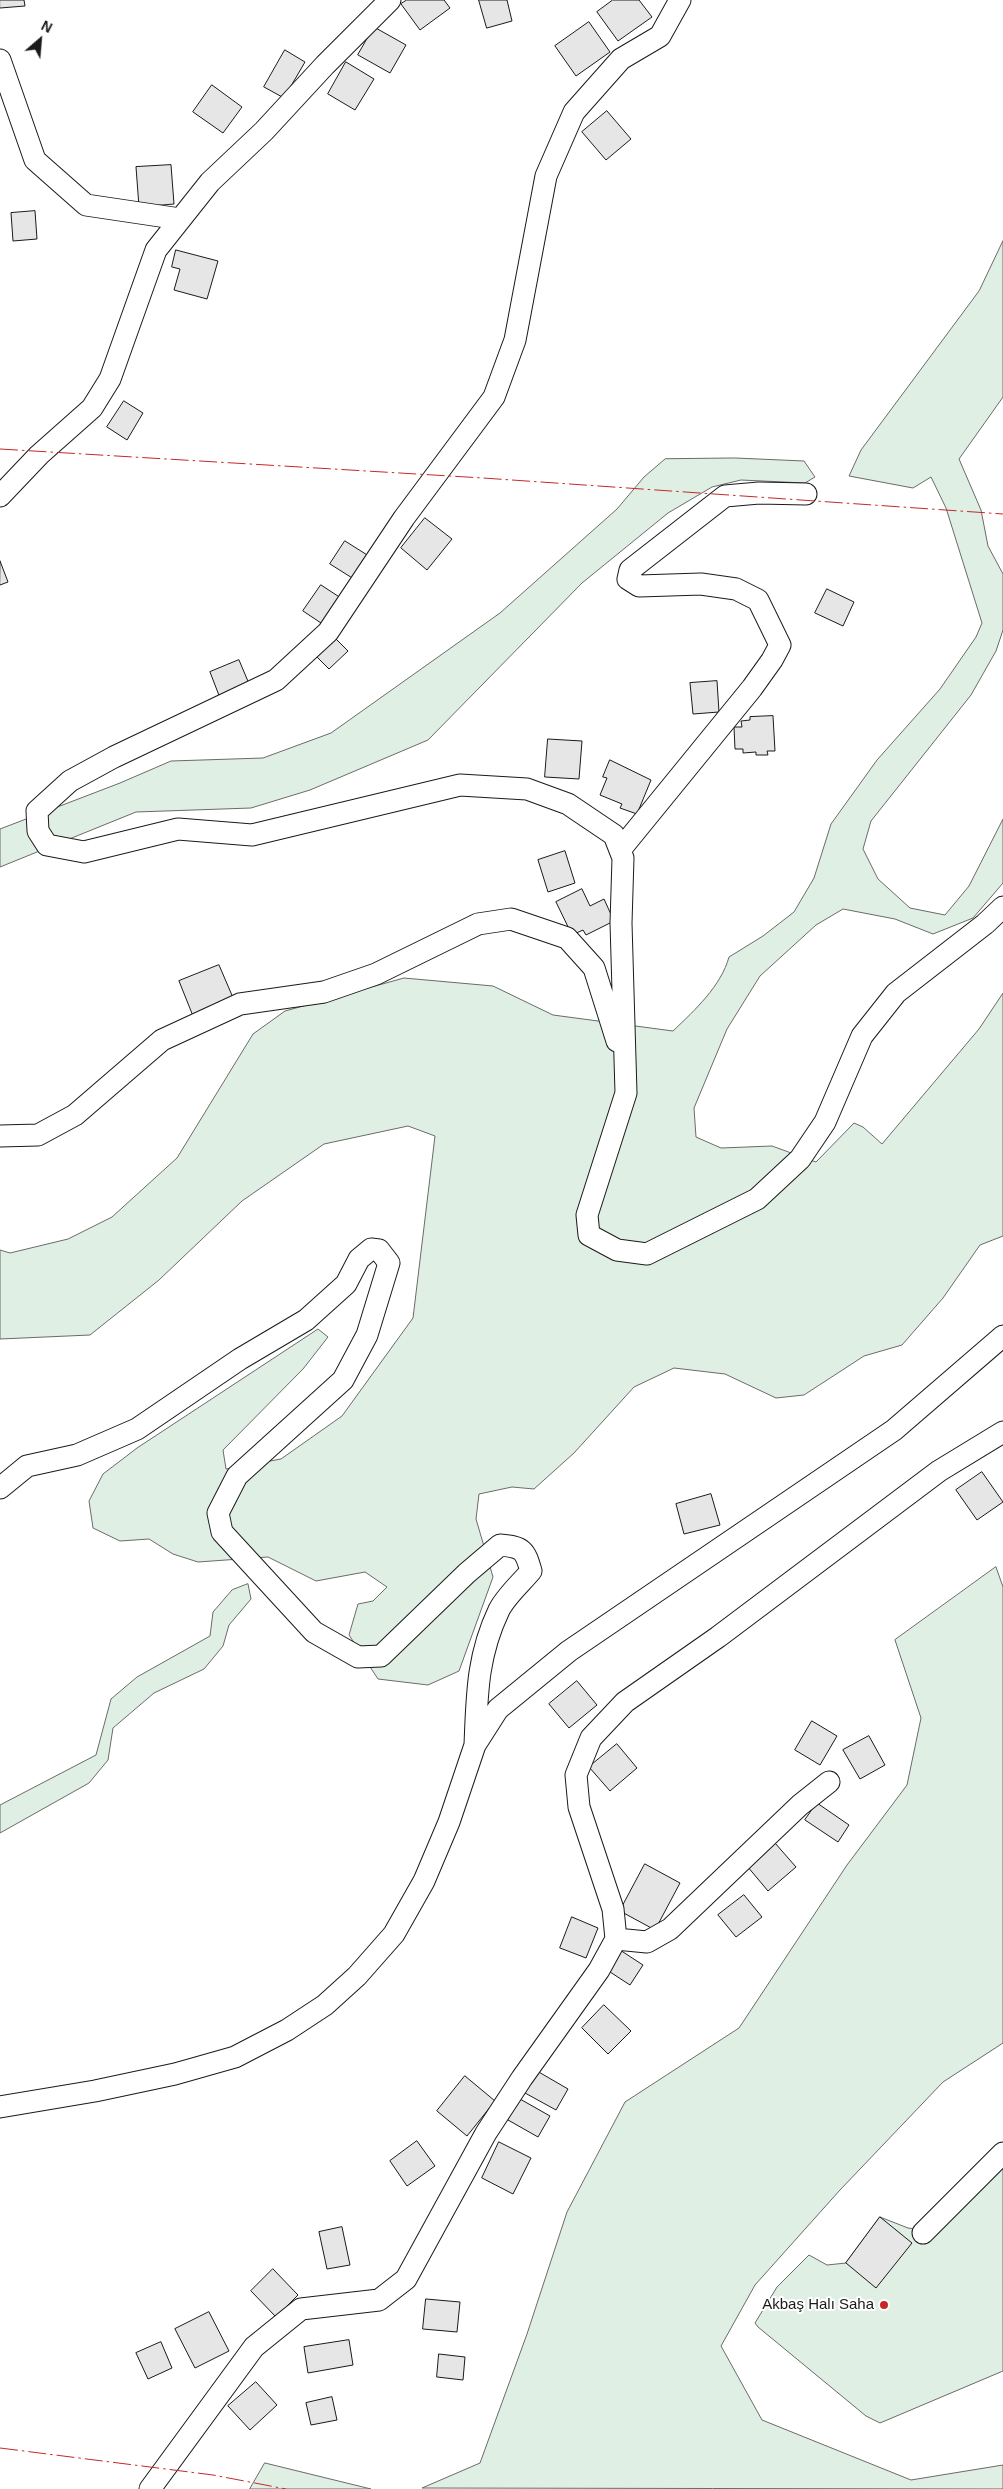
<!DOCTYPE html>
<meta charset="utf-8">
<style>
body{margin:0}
#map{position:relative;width:1003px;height:2489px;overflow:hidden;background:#fff;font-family:Arial,sans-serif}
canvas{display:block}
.north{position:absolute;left:15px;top:15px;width:50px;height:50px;-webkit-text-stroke:4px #fff;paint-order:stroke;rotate:27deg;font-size:14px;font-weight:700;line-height:20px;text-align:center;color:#1a1a1a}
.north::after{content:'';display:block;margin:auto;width:18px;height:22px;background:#1a1a1a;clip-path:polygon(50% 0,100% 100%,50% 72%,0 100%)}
</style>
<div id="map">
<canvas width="1003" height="2489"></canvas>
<div class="north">N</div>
</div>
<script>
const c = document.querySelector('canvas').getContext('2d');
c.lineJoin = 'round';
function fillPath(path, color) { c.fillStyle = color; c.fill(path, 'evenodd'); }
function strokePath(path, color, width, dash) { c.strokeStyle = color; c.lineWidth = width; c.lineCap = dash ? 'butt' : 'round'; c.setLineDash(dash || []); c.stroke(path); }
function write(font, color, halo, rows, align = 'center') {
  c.font = font + ' Arial,sans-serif'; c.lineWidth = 4; c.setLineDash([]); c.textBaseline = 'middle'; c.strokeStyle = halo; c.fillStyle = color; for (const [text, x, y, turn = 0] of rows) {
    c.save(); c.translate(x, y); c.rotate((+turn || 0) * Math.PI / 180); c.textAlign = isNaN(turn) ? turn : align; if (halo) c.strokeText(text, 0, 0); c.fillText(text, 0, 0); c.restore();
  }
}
const green = new Path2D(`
 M 1003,241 L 1003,397 L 959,459 L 981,510 L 988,546 L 1003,574 L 1003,630 L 996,651 L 971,695 L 871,821 L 863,849 L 878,879 L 910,908 L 945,915 L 969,886 L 1003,819 L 1003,883 L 973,918 L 933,934 L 895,919 L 843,909 L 816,925 L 760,976 L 727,1029 L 694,1108 L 696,1137 L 721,1148 L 772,1146 L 816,1162 L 854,1123 L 863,1127 L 882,1144 L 979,1029 L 1003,993 L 1003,1236 L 980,1245 L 943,1298 L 902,1345 L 864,1356 L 804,1395 L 776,1398 L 725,1374 L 674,1368 L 634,1387 L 574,1453 L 534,1489 L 512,1487 L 479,1494 L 476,1519 L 493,1577 L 459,1671 L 428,1685 L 378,1679 L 349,1635 L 358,1604 L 373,1601 L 387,1587 L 365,1572 L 316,1581 L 268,1557 L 198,1562 L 173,1554 L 149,1539 L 120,1541 L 93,1528 L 89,1501 L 103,1474 L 137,1448 L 318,1329 L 328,1337 L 303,1369 L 223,1450 L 226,1469 L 281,1459 L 342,1416 L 413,1318 L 435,1136 L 408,1126 L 324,1144 L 242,1201 L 159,1280 L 90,1335 L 0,1339 L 0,1250 L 10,1253 L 68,1239 L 112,1217 L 177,1158 L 253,1034 L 285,1011 L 404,978 L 493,986 L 553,1015 L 673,1031 C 695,1010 721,986 729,957 L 763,936 L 794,912 L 814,878 L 831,824 L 877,760 L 940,689 L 976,637 L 982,623 L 946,508 L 931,477 L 913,488 L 849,476 L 861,450 L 979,291 Z
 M 735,458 L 804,461 L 815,477 L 805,483 L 741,480 L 712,487 L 668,513 L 582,583 L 428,740 L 310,790 L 251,808 L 136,812 L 0,867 L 0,829 L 120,783 L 171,761 L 263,758 L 331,733 L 500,613 L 617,509 L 644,477 L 665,459 Z
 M 996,1567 L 1003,1587 L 1003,2043 L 943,2082 L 840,2190 L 755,2285 L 721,2346 L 762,2420 L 911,2480 L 1003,2465 L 1003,2489 L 422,2488 L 480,2463 L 527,2334 L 567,2212 L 625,2102 L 739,2028 L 847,1865 L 907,1785 L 921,1718 L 895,1640 Z
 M 248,1584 L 251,1599 L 229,1625 L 223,1646 L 204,1669 L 154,1693 L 113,1728 L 108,1760 L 89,1783 L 0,1833 L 0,1805 L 96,1755 L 111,1699 L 137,1677 L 210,1636 L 213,1612 L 232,1590 Z
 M 1003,2166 L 1003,2371 L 880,2423 L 866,2416 L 758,2327 L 755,2323 L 777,2287 L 809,2255 L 827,2265 L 846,2263 L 880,2217 L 908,2228 L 931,2231 Z
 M 265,2463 L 371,2489 L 250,2489 Z`);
const building = new Path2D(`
 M 0,0 L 24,0 L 25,6 L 0,8 Z
 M 407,0 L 444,0 L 450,8 L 420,30 L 401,4 Z
 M 479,0 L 507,0 L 512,21 L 487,28 Z
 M 613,0 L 639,0 L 652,17 L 618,41 L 597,12 Z
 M 589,22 L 610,52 L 576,76 L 555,46 Z
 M 374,27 L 406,45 L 390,73 L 358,55 Z
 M 285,50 L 305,62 L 284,98 L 264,87 Z
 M 346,62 L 374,79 L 355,110 L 328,94 Z
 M 212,85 L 242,107 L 223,133 L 193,112 Z
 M 607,111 L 631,139 L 606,160 L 582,132 Z
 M 171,165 L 174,204 L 139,207 L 136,167 Z
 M 35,211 L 37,239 L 13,241 L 11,213 Z
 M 176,250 L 218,261 L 207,299 L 174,290 L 180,269 L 172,267 Z
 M 124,401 L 143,413 L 127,440 L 107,427 Z
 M 425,518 L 452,539 L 427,570 L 401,548 Z
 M 345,541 L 372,558 L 357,581 L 330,564 Z
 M 0,561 L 8,582 L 0,585 Z
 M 321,585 L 344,600 L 327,627 L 303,611 Z
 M 827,589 L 854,602 L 843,626 L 815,613 Z
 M 336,639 L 348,651 L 329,669 L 317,657 Z
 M 239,660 L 250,686 L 220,698 L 210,672 Z
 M 717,681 L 719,712 L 693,714 L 690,683 Z
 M 773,716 L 775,751 L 767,751 L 768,755 L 756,755 L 756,752 L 743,753 L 743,749 L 735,749 L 734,727 L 742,727 L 741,721 L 750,720 L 750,717 Z
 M 548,739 L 582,741 L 579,779 L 545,777 Z
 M 610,760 L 651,780 L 637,814 L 620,808 L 622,804 L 600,795 L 607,778 L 603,777 Z
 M 565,851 L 575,883 L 548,892 L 538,860 Z
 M 582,889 L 590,906 L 604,899 L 614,921 L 586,935 L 583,930 L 572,935 L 556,902 Z
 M 219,965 L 234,1000 L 193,1016 L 179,981 Z
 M 982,1472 L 1003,1502 L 977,1520 L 956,1490 Z
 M 711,1494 L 720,1525 L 684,1534 L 676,1504 Z
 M 577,1681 L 597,1705 L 569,1728 L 549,1704 Z
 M 812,1721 L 837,1736 L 820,1765 L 795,1750 Z
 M 869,1736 L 885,1765 L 860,1779 L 843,1750 Z
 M 617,1744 L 637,1768 L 610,1791 L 589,1767 Z
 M 817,1803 L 849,1825 L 838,1842 L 805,1820 Z
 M 775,1843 L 796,1867 L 768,1891 L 747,1866 Z
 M 645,1864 L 680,1883 L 655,1930 L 620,1911 Z
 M 744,1895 L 762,1917 L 736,1937 L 718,1915 Z
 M 572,1917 L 598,1928 L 586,1958 L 560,1948 Z
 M 620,1950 L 643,1965 L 630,1985 L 607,1970 Z
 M 604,2005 L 631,2031 L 608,2054 L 582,2028 Z
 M 537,2071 L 568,2089 L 556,2110 L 525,2093 Z
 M 465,2076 L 495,2101 L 467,2136 L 437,2111 Z
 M 520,2099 L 550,2116 L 538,2137 L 508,2120 Z
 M 417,2141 L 435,2166 L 407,2186 L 390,2161 Z
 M 499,2142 L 531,2158 L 513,2194 L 482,2178 Z
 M 880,2217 L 912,2243 L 876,2288 L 846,2263 Z
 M 342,2227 L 350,2265 L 327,2269 L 319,2232 Z
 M 273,2269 L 298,2295 L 276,2317 L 251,2291 Z
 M 426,2299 L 460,2302 L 457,2332 L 423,2329 Z
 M 209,2312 L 229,2351 L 195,2368 L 175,2329 Z
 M 349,2340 L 353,2365 L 308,2373 L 304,2347 Z
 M 161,2342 L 172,2368 L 148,2379 L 136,2353 Z
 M 439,2354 L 465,2357 L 463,2380 L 437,2377 Z
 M 256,2382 L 277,2405 L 250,2430 L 228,2406 Z
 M 332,2397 L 337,2420 L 311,2425 L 306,2403 Z`);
const minor = new Path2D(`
 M 680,0 L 660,36 L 621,59 L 574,112 L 546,176 L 515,340 L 494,397 L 404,518 L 328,632 L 276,680 L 114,757 L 70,781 L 37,811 L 38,831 L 47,845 L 84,852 L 178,829 L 252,835 L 460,785 L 527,789 L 568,804 L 614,835 L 623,858 L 621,923 L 626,1093 L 587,1215 L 589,1235 L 617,1250 L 647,1254 L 757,1199 L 800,1159 L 825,1122 L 862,1036 L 896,993 L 985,924 L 1003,907
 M 0,60 L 35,160 L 86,205 L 180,219
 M 0,496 L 39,455 L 92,408 L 110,379 L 156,250 L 210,182 L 264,131 L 325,65 L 390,0
 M 620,850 L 752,688 L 772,660 L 780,645 L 758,600 L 736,589 L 701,584 L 639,586 L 628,579 L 630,570 L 725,496 L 759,493 L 806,494
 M 0,1136 L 38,1135 L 75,1115 L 162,1040 L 240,1004 L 324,992 L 376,974 L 478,924 L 511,919 L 567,938 L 594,968 L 617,1041
 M 0,1488 L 27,1466 L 77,1455 L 137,1429 L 240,1359 L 306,1320 L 346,1284 L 359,1259 L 371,1249 L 379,1250 L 389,1263 L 367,1335 L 343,1380 L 237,1476 L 218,1513 L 222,1532 L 314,1632 L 358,1657 L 381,1656 L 467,1573 L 500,1545 C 523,1547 525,1550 531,1571 C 521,1583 506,1596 499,1610 C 477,1656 477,1695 475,1745
 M 616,1939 L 647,1942 L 670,1929 L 800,1805 L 829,1782
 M 0,2107 L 95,2091 L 175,2074 L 235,2057 L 287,2030 L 325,2005 L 357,1976 L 394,1934 L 424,1881 L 449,1822 L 475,1745 L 498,1709 L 569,1651 L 894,1430 L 1003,1336
 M 923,2233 L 1003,2153
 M 150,2489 L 254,2347 L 301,2309 L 379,2300 L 406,2279 L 486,2133 L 522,2078 L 599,1970 L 616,1939 L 613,1909 L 579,1807 L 576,1775 L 591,1738 L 625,1702 L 718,1637 L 939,1471 L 1003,1432`);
const power = new Path2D(`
 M 0,449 L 483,478 L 1003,514
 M 0,2448 L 213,2475 L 286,2489`);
const markers = [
 [884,2305,5,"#c62828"]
];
const poiNames = [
 ["Akbaş Halı Saha",874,2305]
];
fillPath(green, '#e0efe3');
strokePath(green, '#6a6a6a', 1);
fillPath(building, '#e6e6e6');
strokePath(building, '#1a1a1a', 1);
strokePath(minor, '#1a1a1a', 23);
strokePath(minor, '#fff', 21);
strokePath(power, '#c62828', 1, [18, 4, 2.5, 4]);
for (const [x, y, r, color] of markers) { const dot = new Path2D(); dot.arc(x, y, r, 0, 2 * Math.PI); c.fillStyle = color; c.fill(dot); strokePath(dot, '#fff', 2); }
write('15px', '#1a1a1a', '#fff', poiNames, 'right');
</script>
